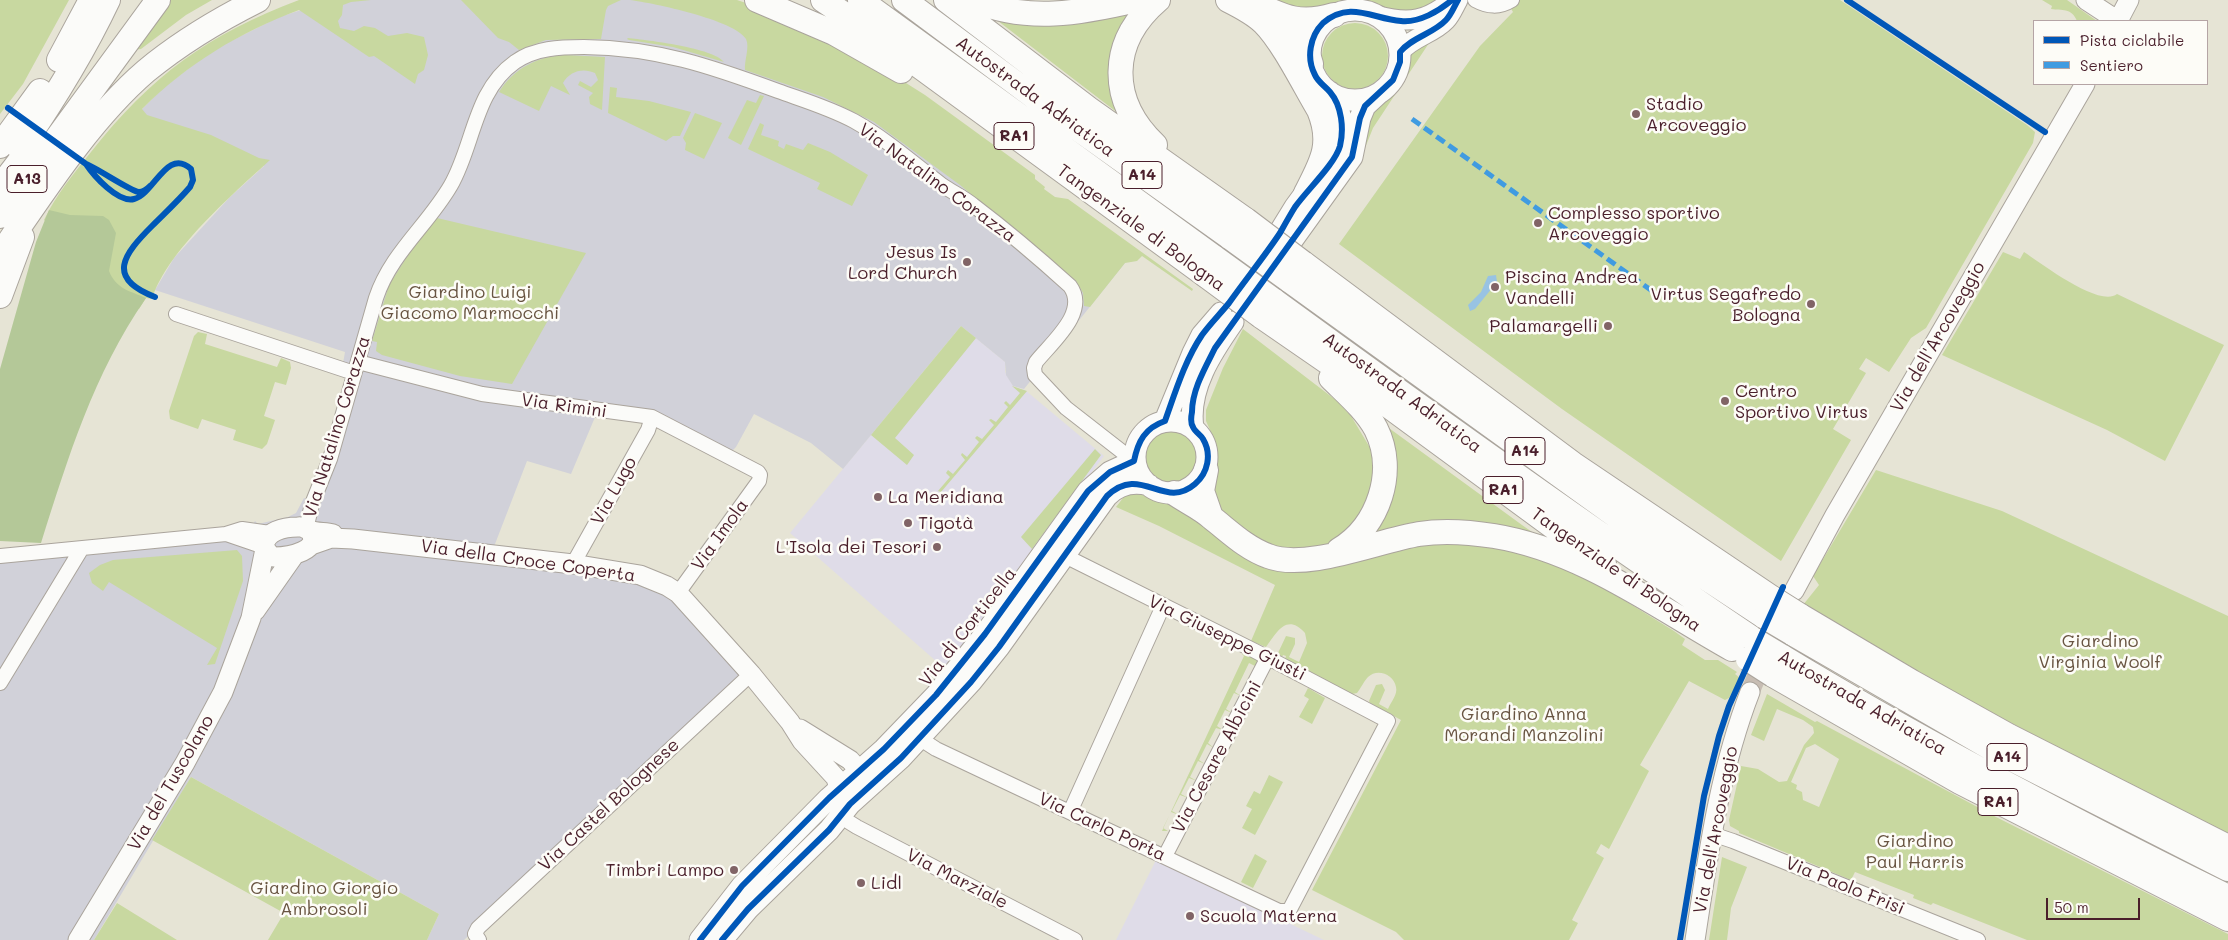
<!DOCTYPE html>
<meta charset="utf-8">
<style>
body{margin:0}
#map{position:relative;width:2228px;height:940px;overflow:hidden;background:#e6e4d5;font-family:Mali,sans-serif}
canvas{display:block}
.legend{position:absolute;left:2033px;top:20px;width:175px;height:65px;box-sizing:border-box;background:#fdfcf7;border:1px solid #b5a4a5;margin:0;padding:6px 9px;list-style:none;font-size:15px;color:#4a1f2b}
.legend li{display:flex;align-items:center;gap:10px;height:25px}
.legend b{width:25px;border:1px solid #b5a4a5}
.scale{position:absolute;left:2046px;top:898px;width:94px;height:22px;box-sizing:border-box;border:2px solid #4a1f2b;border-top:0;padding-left:6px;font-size:15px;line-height:18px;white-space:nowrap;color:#4a1f2b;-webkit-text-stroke:4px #fdfcf7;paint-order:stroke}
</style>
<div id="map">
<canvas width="2228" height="940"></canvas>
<ul class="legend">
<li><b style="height:6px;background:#0057b8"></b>Pista ciclabile</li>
<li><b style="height:6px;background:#409be1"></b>Sentiero</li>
</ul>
<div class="scale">50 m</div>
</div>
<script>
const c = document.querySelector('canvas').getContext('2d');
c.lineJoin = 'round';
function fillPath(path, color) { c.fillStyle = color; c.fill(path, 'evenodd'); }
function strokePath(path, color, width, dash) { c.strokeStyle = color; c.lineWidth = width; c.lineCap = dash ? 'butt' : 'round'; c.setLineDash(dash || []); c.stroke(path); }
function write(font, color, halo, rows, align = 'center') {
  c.font = font + ' Mali,sans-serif'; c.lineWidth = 5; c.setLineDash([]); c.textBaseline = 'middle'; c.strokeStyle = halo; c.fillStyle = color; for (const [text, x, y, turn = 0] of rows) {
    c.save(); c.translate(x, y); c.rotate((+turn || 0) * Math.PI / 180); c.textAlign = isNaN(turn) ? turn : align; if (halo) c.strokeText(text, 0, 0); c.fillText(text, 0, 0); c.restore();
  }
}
const built = new Path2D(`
 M 961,326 L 1005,362 L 1005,372 L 1013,386 L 1025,390 L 1104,456 L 945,669 L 790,533 Z
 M 1156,860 L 1324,940 L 1116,940 Z`);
const industrial = new Path2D(`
 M 333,0 L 671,0 L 698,6 L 1125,263 L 1024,389 L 1013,386 L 1006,375 L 1005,362 L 961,326 L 843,469 L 811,443 L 754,414 L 736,447 L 729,454 L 657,414 L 638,408 L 601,403 L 571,474 L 527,461 L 490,557 L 618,574 L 674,594 L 746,676 L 464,940 L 427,940 L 439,914 L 191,777 L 94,940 L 0,940 L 0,556 L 247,535 L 255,521 L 258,524 L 288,517 L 296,513 L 304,498 L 312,502 L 354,373 L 342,369 L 345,352 L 155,290 L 174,258 L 229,198 L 264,166 L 142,115 L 142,109 L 163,88 L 197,62 L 221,46 L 279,17 Z`);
const green = new Path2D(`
 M 0,0 L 69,0 L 23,84 L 0,114 Z
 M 167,0 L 212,0 L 186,15 L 141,49 L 134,50 Z
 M 299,0 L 371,0 L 351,2 L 343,5 L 342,15 L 338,21 L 340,28 L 354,31 L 364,26 L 375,28 L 388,36 L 407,33 L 424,37 L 428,55 L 424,70 L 418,74 L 415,84 L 374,56 L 369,57 L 299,10 C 240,32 187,64 142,109 L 147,115 L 211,135 L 259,158 L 270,160 C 233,194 167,251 152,299 L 146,298 L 139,309 L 44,220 C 56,195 74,173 91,152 C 151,76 208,34 299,0 Z
 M 461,0 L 621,0 L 608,6 L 606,10 L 601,39 L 546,40 L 519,50 L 509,42 L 498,38 Z
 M 630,0 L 737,0 L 758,7 L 887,71 L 925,95 L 1035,175 L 1035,179 L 1045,187 L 1044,189 L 1055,197 L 1068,199 L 1193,289 L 1192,291 L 1142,256 L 1137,261 L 1125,263 L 1090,307 L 1084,306 L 1083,293 L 1076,281 L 960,185 L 874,122 L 823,97 L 745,70 C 744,61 750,47 746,39 C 735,20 653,3 630,0 Z
 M 1263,0 L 1439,0 L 1415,10 L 1385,11 L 1370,6 L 1352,4 L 1337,6 L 1312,16 Z
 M 1520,0 L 1840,0 L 2027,125 L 2035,132 L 2033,143 L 1926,328 L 1911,338 L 1889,372 L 1866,358 L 1859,369 L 1866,373 L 1833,429 L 1851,440 L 1781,561 L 1562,409 L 1339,244 L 1480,46 L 1513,12 L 1510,7 Z
 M 2042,0 L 2067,0 L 2097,21 L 2077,21 C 2071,7 2062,11 2051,9 L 2052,6 Z
 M 1143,3 L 1126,32 L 1127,120 L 985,11 Z
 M1322 56a33 33 0 1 1 66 0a33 33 0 1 1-66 0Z
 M 628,38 C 647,40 714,48 724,62 L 673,47 L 629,40 L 627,39 Z
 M 1431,40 L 1373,128 L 1363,153 L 1371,114 L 1395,90 L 1402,79 L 1409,56 L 1413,50 Z
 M 566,55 L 605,57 L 602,110 L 590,104 L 589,97 L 593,93 L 578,85 L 580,81 L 591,87 L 598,80 L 595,73 C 582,67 569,72 563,83 L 570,95 L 551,86 L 539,111 L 499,92 C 514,68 538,56 566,55 Z
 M 610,87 L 617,88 L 616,97 L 649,101 L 691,112 L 680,136 L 673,136 L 666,141 L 608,113 Z
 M 760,95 L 764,96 L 741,145 L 728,138 L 747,100 L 756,103 Z
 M 695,113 L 722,123 L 704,159 L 685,150 L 686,143 L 683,138 Z
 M 760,123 L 764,125 L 761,135 L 779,141 L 778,146 L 784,149 L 786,144 L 803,150 L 808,143 L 830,152 L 868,175 L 852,206 L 817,189 L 820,183 L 748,149 Z
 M 437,218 L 586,253 L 512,384 L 460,376 L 382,355 L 376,351 L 377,342 L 372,341 L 389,285 L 412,249 Z
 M 2003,252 L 2020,259 L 2024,252 C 2041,263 2099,308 2117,294 L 2224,345 L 2165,461 L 2107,430 L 1942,355 Z
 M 961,326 L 976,338 L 895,438 L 914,455 L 907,465 L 871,435 Z
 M 1243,329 L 1337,401 L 1351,416 L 1369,446 L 1371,445 L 1374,453 L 1371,503 L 1333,544 L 1315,551 L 1266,546 L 1212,503 L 1214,467 L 1217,446 L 1206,421 L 1206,410 L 1223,368 Z
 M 198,332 L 207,334 L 205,344 L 277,367 L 281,358 L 290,362 L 291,368 L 286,385 L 275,382 L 264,416 L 275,420 L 267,444 L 262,449 L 233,440 L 236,430 L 202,419 L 198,429 L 170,419 L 169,411 L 194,336 Z
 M 1012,386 L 1027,391 L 941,492 L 938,491 L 950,477 L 946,473 L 948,470 L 953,474 L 965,460 L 961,455 L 962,453 L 967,457 L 979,442 L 975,438 L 977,436 L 982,439 L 994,425 L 989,420 L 991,419 L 996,422 L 1008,407 L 1004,403 L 1006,401 L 1010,405 L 1020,393 Z
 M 1382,423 L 1522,525 L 1545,541 L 1364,540 Z
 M1146 457a26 26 0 1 1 52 0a26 26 0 1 1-52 0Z
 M 1095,449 L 1101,455 L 1032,549 L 1021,537 Z
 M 1876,470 L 2002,511 L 2228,616 L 2228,834 L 2050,744 L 1960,695 L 1803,605 L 1819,585 L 1813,576 Z
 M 1138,493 L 1156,501 L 1175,503 L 1247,554 L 1429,540 L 1517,548 L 1593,581 L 1674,631 L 1685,639 L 1682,645 L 1705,660 L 1718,660 L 1737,672 L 1735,674 L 1740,678 L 1729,698 L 1725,700 L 1689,681 L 1640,765 L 1649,771 L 1609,849 L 1601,844 L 1596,853 L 1604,858 L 1572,920 L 1578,923 L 1569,940 L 1404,940 L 1396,932 L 1312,890 L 1401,720 L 1370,703 L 1369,701 L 1376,685 L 1382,684 L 1385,690 L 1379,704 L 1388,709 C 1391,702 1398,694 1396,687 C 1394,674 1377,668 1368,677 C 1364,681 1361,688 1357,693 L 1352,694 L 1285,659 L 1286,656 L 1283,655 L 1282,657 L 1278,653 L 1286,636 L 1295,638 L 1295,644 L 1289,657 L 1299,662 L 1307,643 L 1305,633 C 1286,612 1276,634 1266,647 L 1251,641 L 1275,585 L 1159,526 L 1116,507 L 1123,498 L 1122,495 Z
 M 237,550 L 242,556 L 243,581 L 215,664 L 207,665 L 217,648 L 109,582 L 103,591 L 92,583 L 89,573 L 100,565 L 113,560 Z
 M 1244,653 L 1258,659 L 1257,667 L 1249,663 L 1235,692 L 1241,696 L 1234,693 L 1226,709 L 1232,713 L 1225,710 L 1217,726 L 1223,730 L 1216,728 L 1208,743 L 1214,748 L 1207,744 L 1199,760 L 1205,764 L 1198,761 L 1190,777 L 1197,781 L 1189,778 L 1181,794 L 1188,798 L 1180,795 L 1172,811 L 1179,815 L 1171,812 L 1163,828 L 1168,831 L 1162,831 L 1244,656 L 1242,654 Z
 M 1308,688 L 1325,698 L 1312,724 L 1299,717 L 1309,699 L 1304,696 Z
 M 1767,694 L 1815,722 L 1817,721 L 1996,817 L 2228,934 L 2228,940 L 2027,940 L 1933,903 L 1931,905 L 1913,898 L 1914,895 L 1855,872 L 1851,880 L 1739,833 L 1739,831 L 1730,826 L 1729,820 L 1741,766 L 1758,769 L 1779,782 L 1787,781 L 1804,745 L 1814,733 L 1813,727 L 1803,720 L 1777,709 L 1764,741 L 1751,735 ZM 1815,744 L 1839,759 L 1819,807 L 1803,800 L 1802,792 L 1796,789 L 1797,785 L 1791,782 L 1806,748 Z
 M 1269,775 L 1283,782 L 1255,835 L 1242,828 L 1252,809 L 1246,806 L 1254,791 L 1260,794 Z
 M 191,777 L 439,914 L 427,940 L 268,940 L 284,913 L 152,840 Z
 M 1255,854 L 1267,861 L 1253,888 L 1241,882 Z
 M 1722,857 L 1747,867 L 1731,908 L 1727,940 L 1709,940 Z
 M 117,903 L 177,940 L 94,940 Z`);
const forest = new Path2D(`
 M 49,210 L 70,215 L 103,216 L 109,220 L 116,233 L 109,271 C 116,289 130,291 146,298 C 93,375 69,455 41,543 L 0,541 L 0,369 L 36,242 Z`);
const water = new Path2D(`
 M 1496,275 L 1497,282 L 1475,309 L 1470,311 L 1468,305 L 1481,292 L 1488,276 Z`);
const secondaryTunnel = new Path2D(`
 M 1750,692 L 1784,613`);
const street = new Path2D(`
 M 1475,0 C 1488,7 1499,8 1512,0
 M 176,314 L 354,373
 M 358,362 L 482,394 L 652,417 L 758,472 L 760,475 L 759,481 L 678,593
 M 306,529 L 312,504 L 330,459 L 376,298 C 391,253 428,225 451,185 C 474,145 474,91 515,62 C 535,48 560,47 584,47 C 658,48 710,66 778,91 C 803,100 830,108 854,121 C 886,139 913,163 942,185 C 952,192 963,197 973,205 C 1006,230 1039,258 1070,286 C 1089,312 1052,342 1036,362 L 1034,368 L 1035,375 L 1066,408 L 1134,461
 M 226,534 L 264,547
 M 0,556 L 226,534 L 242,529 L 270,533
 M 573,564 L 648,430 L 652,417
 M 0,683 L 82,548
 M 919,738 L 936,749 L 1279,911 L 1289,911 L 1388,721 L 1255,651 L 1065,556
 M 1070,812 L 1163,606
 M 842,814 L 849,822 L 857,827 L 1075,940
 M 1712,834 L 1733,841 L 1978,940
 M 1165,856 L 1268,657
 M 479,940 L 475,934 L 478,928 L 751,674`);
const secondary = new Path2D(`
 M 2086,0 L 2118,21
 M 1378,16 C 1410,24 1427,21 1452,0
 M 2118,21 L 2129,0
 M 1400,52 C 1412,37 1433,34 1446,20 C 1451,15 1454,7 1458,0
 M 309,530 C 324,551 288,557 274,557 L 270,555 L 264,547 C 265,531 284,527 298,527 C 303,526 305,529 309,530 C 316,533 325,532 333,534
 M 311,545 L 331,538 L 353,539 L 573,564 L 640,575 L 667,586 L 678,593 L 751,674 L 790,722 L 802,741 L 836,778 L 839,789
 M 1794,591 L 1835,515 L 2085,84
 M 255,611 L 295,554
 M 800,729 L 850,760 L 860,771
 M 78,940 L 185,763 L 223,692 L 251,618 L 265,549
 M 1695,940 C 1708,856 1719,772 1750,692`);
const primary = new Path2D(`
 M1310 55a45 45 0 1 1 90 0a45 45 0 1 1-90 0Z
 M 1279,233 L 1295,207 L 1339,147 L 1342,126 L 1340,115 L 1330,92
 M 1291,242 L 1352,157 L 1360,118 L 1365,106 L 1379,93
 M1135 457a36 36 0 1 1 72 0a36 36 0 1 1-72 0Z
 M 1165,421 L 1193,353 L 1202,335 L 1221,313
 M 1193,428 C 1187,389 1212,352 1233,322
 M 700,940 L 742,886 L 829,798 L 884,749 L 936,695 L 985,634 L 1088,491 L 1110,472 L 1134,461
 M 722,940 L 748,909 L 829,830 L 850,804 L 901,758 L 971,682 L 999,647 L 1107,496 C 1119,484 1134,481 1149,485`);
const highway = new Path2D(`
 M 757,0 L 834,33 L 901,71
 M 823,0 L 896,49 L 1204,274
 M 860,0 L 1215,258
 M 904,0 L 1053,111 L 1231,238
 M 946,0 L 1089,109 L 1246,220
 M 973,0 C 1027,23 1081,13 1136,0
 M 1228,0 C 1240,6 1254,13 1264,23 C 1283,42 1304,85 1319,110 C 1333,144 1322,162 1306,193
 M 1250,1 C 1282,16 1298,26 1334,15
 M 1278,16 C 1299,31 1304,39 1311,64
 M 59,60 L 91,0
 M 1155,145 C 1108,100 1109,42 1158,0
 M 0,146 L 40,91
 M 20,149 C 53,101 83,53 108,0
 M 0,187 L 36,140
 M 0,216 L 158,0
 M 0,255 C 42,194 90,119 146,71 C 181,42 218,20 258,0
 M 1303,263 L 1573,464 L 1772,598
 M 1289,280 L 1662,549 L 1765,617
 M 0,296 L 22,237
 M 1273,300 C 1432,416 1592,531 1756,641
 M 1261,316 L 1348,376 L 1604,564
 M 1331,378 C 1346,393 1366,410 1376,429 C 1397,471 1379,526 1339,550
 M 1206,470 L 1202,491 L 1211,517
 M 1174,493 C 1187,502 1201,508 1212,518 C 1230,532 1246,548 1268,556 C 1306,571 1377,541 1419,534 C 1444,530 1469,532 1494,536 C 1581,550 1657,607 1732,649
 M 1799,615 L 1912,682 L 2009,736 L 2228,847
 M 1792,633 L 1998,752 L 2228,869
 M 1781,656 C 1926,744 2076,822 2228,897
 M 1773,675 L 1960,782 L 2228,919`);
const highwayBridge = new Path2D(`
 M 1246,220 L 1303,263
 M 1231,238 L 1289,280
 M 1215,258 L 1273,300
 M 1204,274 L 1261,316
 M 1772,598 L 1799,615
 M 1765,617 L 1792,633
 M 1756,641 L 1781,656
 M 1748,659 L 1773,675`);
const quiet = new Path2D(`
 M 1412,119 L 1655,293`);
const cycleway = new Path2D(`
 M 1847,0 L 2045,132
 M 8,108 L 86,164
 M 150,186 C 147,189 143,192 139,192 C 132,192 97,168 86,164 C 94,176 118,203 134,199 C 154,194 167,147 191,169 L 193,180 L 190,187 C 178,201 165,213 152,226 C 124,254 105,278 155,297
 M 700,940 L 742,886 L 829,798 L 884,749 L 936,695 L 985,634 L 1088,491 L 1110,472 L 1134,461 C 1138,441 1145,428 1165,421 C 1175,393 1185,360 1202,335 C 1210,324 1220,314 1229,303 C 1246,279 1264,257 1280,233 C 1285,224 1290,215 1295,207 C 1307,190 1335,164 1340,146 C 1344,129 1342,106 1330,92 C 1325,86 1318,82 1315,75 C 1306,58 1310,36 1323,23 C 1350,0 1373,19 1401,21 C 1419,23 1439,11 1452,0
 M 722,940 L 748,909 L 829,830 L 850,804 L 901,758 L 971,682 L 999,647 L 1107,496 C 1141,463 1164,511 1195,484 C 1208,473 1212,454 1203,439 C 1201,435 1195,432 1193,427 C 1191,424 1191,417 1192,412 C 1192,390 1205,368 1215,348 L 1352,157 L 1360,118 L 1365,106 L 1393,80 L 1400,62 L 1400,52 C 1412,37 1433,34 1446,20 C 1451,15 1454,7 1458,0
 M 1680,940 L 1704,796 L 1719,736 L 1729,706 L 1783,587`);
const markers = [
 [1636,114,5,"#816466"],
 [1538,223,5,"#816466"],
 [967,262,5,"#816466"],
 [1495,287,5,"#816466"],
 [1811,304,5,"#816466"],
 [1608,326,5,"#816466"],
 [1725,401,5,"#816466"],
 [878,497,5,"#816466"],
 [908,523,5,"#816466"],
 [937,547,5,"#816466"],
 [734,870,5,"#816466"],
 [861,883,5,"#816466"],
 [1190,916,5,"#816466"]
];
const shields = [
 [1014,136,40],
 [1142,175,40],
 [27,179,40],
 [1525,451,40],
 [1503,490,40],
 [2007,757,40],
 [1998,802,40]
];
const shieldNames = [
 ["RA1",1014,136],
 ["A14",1142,175],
 ["A13",27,179],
 ["A14",1525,451],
 ["RA1",1503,490],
 ["A14",2007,757],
 ["RA1",1998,802]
];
const streetNames = [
 ["Autostrada Adriatica",1035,97,36],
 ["Via Natalino Corazza",937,183,36],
 ["Tangenziale di Bologna",1141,228,36],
 ["Via dell'Arcoveggio",1938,337,-60],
 ["Autostrada Adriatica",1402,393,36],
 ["Via Rimini",564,406,8],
 ["Via Natalino Corazza",337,427,-73],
 ["Via Lugo",614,491,-61],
 ["Via Imola",720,535,-54],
 ["Via della Croce Coperta",528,561,8],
 ["Tangenziale di Bologna",1616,570,35],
 ["Via di Corticella",968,627,-52],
 ["Via Giuseppe Giusti",1227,638,26],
 ["Autostrada Adriatica",1862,703,30],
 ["Via Cesare Albicini",1217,757,-62],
 ["Via del Tuscolano",171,783,-60],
 ["Via Castel Bolognese",609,805,-43],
 ["Via Carlo Porta",1102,827,25],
 ["Via dell'Arcoveggio",1716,830,-79],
 ["Via Marziale",957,879,27],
 ["Via Paolo Frisi",1845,886,22]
];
const poiNames = [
 ["Stadio",1646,104],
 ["Arcoveggio",1646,125],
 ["Complesso sportivo",1548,213],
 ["Arcoveggio",1548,234],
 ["Jesus Is",957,252,"right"],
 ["Lord Church",957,273,"right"],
 ["Piscina Andrea",1505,277],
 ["Vandelli",1505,298],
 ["Virtus Segafredo",1801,294,"right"],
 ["Bologna",1801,315,"right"],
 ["Palamargelli",1598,326,"right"],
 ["Centro",1735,391],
 ["Sportivo Virtus",1735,412],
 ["La Meridiana",888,497],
 ["Tigotà",918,523],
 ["L'Isola dei Tesori",927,547,"right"],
 ["Timbri Lampo",724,870,"right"],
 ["Lidl",871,883],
 ["Scuola Materna",1200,916]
];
const parkNames = [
 ["Giardino Luigi",470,292],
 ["Giacomo Marmocchi",470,313],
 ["Giardino",2100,641],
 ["Virginia Woolf",2100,662],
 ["Giardino Anna",1524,714],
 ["Morandi Manzolini",1524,735],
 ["Giardino",1915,841],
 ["Paul Harris",1915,862],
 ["Giardino Giorgio",324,888],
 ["Ambrosoli",324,909]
];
fillPath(built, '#dfdce8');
fillPath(industrial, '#d1d1d9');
fillPath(green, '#c8d8a0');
fillPath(forest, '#b4c898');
fillPath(water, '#98c3e3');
strokePath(secondaryTunnel, '#c7bdb3', 19, [19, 9]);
strokePath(street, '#aaa49c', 16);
strokePath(secondary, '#aaa49c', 21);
strokePath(primary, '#aaa49c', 23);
strokePath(highway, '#aaa49c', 26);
strokePath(street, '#fbfbf9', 14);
strokePath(secondary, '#fbfbf9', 19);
strokePath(primary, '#fbfbf9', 21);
strokePath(highway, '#fbfbf9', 24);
strokePath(highwayBridge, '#aaa49c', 26, []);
strokePath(highwayBridge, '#fbfbf9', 24);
strokePath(quiet, '#409be1', 5, [10, 5]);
strokePath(cycleway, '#0057b8', 6);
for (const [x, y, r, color] of markers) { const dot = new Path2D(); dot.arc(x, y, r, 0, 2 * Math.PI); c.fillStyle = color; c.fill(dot); strokePath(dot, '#fdfcf7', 2); }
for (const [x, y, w] of shields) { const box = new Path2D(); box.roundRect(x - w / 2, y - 13.5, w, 27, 4); c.fillStyle = '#fdfcf7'; c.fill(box); strokePath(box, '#4a1f2b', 1); }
write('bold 16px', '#4a1f2b', null, shieldNames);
write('18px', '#4a1f2b', '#fdfcf7', streetNames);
write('18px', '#4a1f2b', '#fdfcf7', poiNames, 'left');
write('18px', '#685441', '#fdfcf7', parkNames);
</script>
